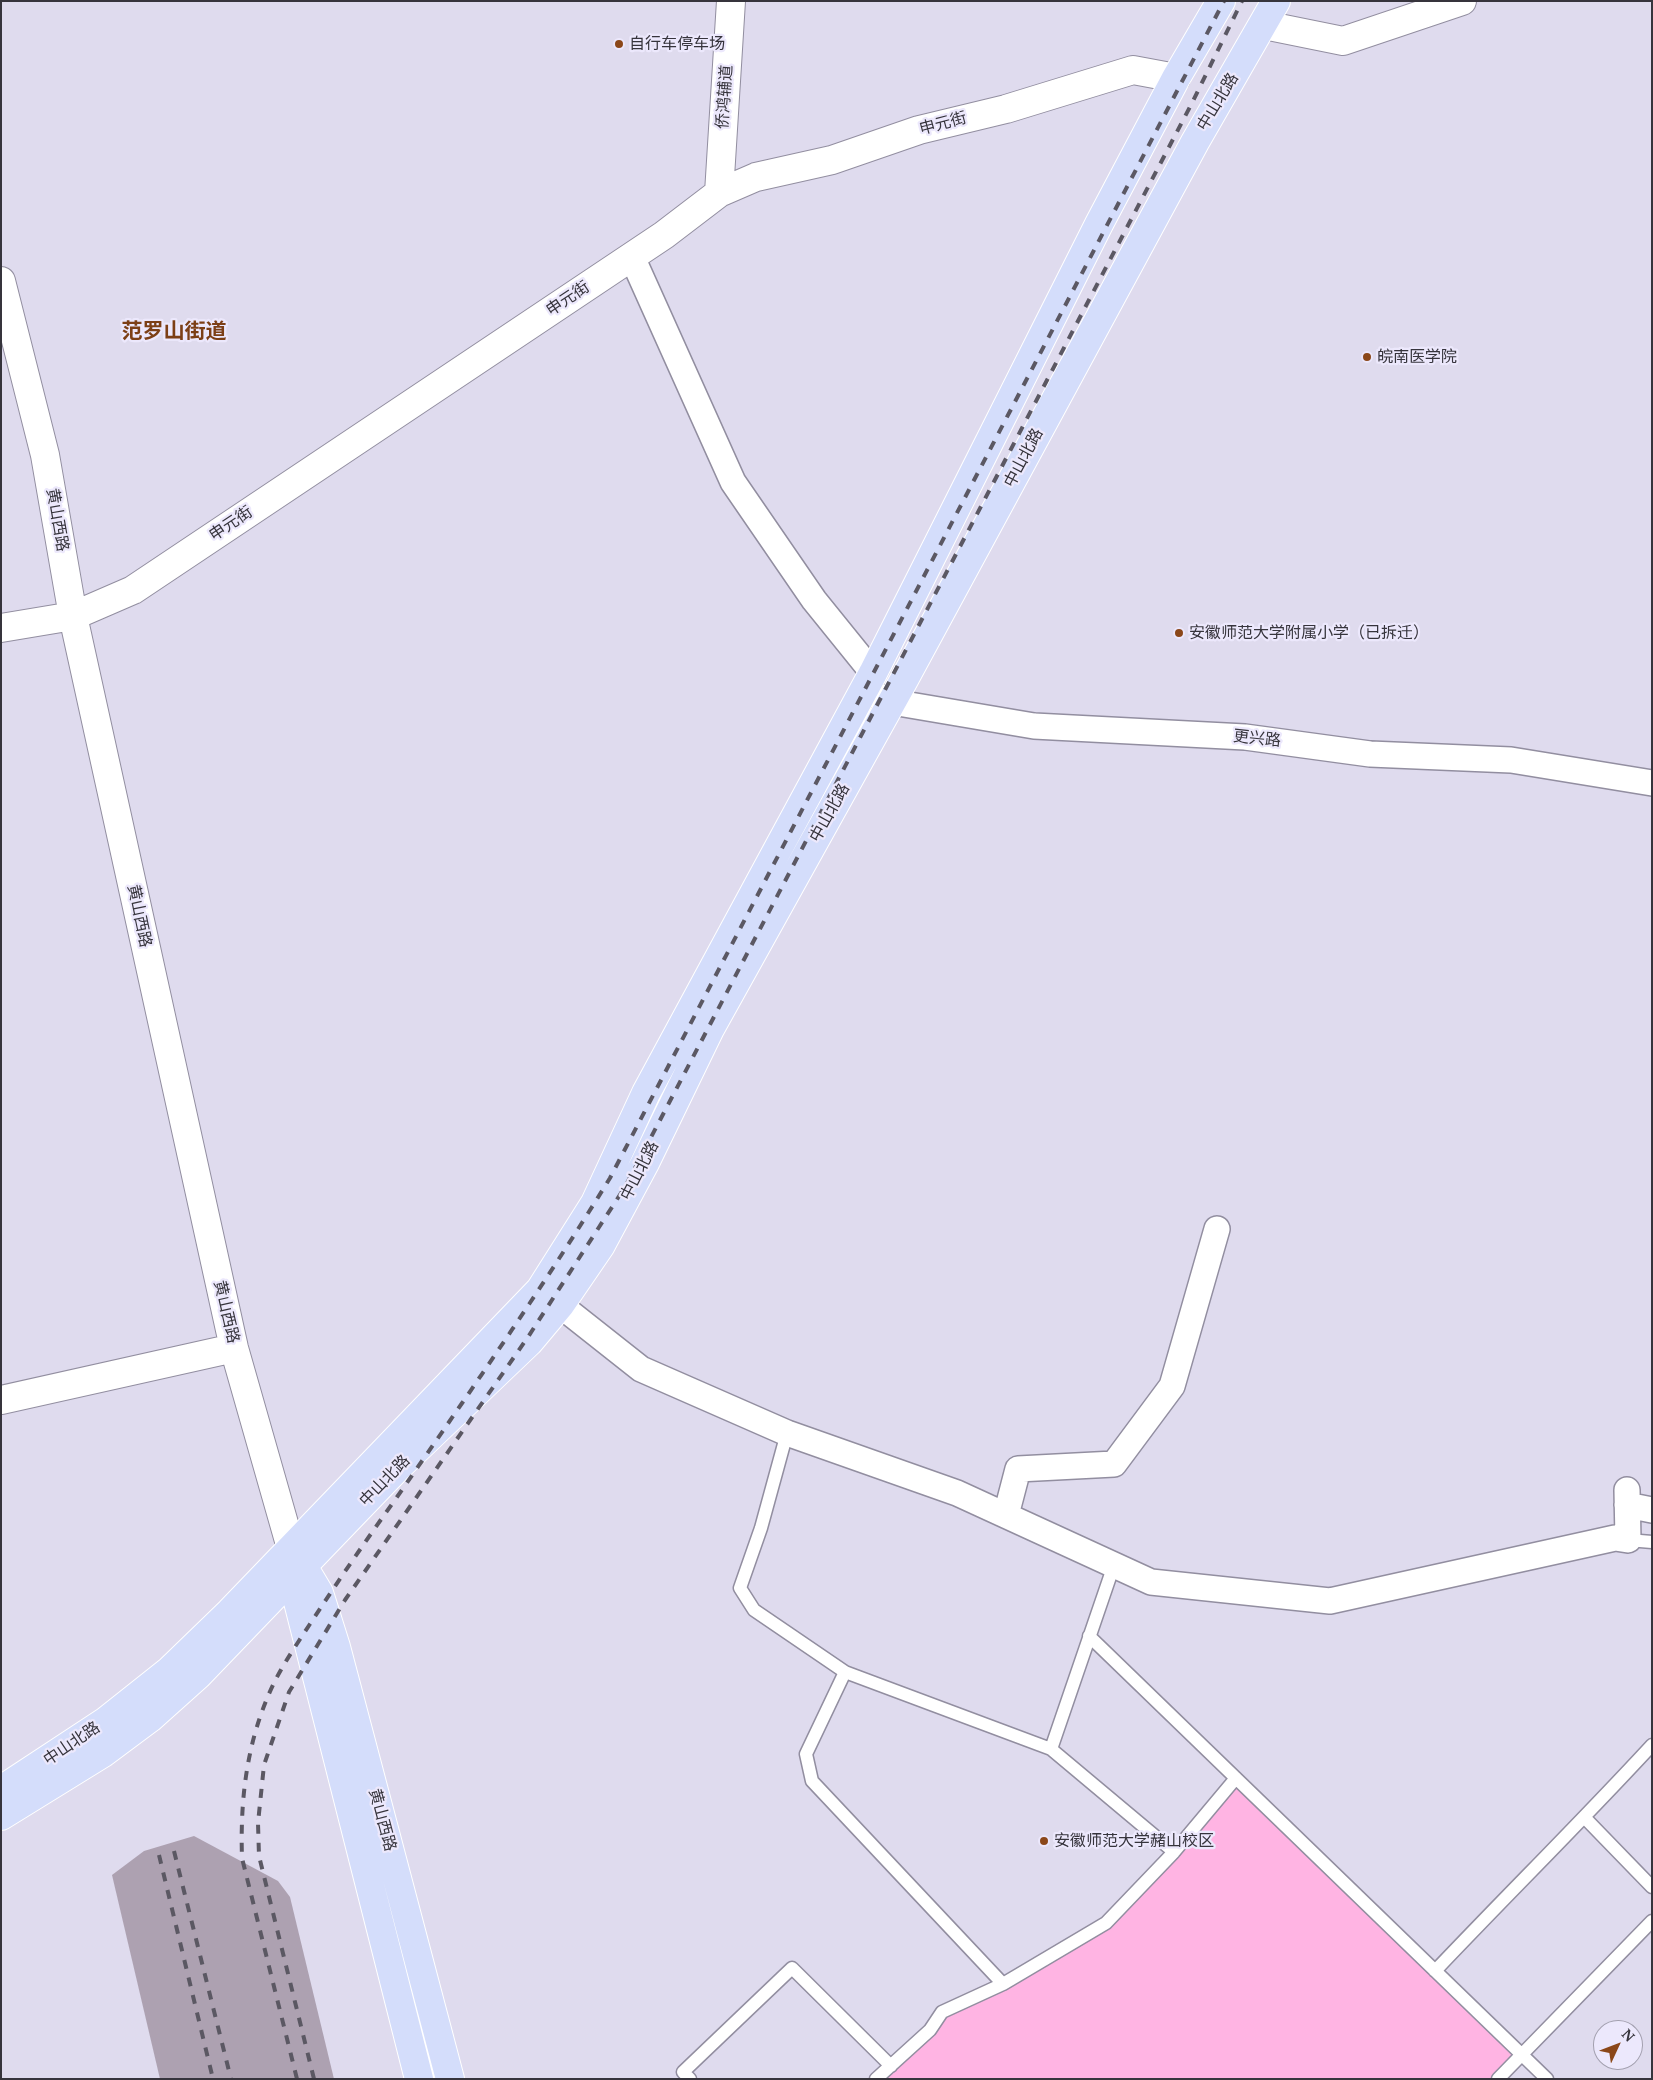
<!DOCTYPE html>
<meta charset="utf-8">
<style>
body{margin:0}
#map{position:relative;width:1653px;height:2080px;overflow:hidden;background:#dfdbee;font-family:"Noto Serif",serif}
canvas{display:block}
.frame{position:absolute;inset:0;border:2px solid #36343c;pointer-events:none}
.north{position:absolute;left:1593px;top:2020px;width:50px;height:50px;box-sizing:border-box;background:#ece8fc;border:1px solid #a3a0af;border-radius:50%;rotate:47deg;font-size:14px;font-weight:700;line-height:20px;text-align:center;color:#36343c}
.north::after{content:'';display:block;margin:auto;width:18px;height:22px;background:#8b4719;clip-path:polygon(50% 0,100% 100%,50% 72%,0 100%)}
</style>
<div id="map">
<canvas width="1653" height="2080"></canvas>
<div class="frame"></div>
<div class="north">N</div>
</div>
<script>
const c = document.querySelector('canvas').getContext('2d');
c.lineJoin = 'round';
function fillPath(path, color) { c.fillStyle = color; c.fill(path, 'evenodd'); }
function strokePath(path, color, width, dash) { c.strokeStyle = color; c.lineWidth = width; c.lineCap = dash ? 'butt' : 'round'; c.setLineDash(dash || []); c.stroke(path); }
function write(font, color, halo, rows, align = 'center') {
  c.font = font + ' "Noto Serif","Noto Sans SC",serif'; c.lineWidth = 4.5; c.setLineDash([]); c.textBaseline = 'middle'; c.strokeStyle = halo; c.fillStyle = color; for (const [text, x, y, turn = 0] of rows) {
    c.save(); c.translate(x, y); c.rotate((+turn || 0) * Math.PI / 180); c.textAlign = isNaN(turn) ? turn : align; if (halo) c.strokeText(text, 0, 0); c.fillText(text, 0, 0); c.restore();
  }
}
const green = new Path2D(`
 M 1236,1778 L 1522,2055 L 1498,2079 L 877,2079 L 942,2012 L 1106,1923 Z`);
const building = new Path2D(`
 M 194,1836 L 278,1881 L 290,1897 L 334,2079 L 160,2079 L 112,1875 L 144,1851 Z`);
const service = new Path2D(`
 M 787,1433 L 761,1528 L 740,1588 L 754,1610 L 845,1672 L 806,1754 L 812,1781 L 1003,1984
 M 1628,1540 L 1652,1542
 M 1089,1636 L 1547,2079
 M 845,1672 L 1051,1749 L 1174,1852
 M 1051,1749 L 1114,1565
 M 1585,1818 L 1652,1887
 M 1435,1971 C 1507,1895 1581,1822 1652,1745
 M 690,2079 L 683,2072 L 792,1968 L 891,2066
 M 876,2079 L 930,2030 L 942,2012 L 1003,1984 L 1106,1923 L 1174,1852 L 1236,1778
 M 1498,2079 L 1652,1921`);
const minor = new Path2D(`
 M 632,257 L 733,482 L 814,600 L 873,673
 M 864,690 L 892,702 L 1034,726 L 1245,737 L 1370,754 L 1511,760 L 1652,783
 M 560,1305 L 641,1369 L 787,1433 L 957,1493 L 1151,1582 L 1330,1601 L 1615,1538 L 1628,1540 L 1627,1490
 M 1627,1505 L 1652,1510
 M 1006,1515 L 1018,1469 L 1114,1464 L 1172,1386 L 1217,1229`);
const tertiary = new Path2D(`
 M 1264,25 L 1343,41 L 1462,1
 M 719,193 L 731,1
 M 1,281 L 45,455 L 73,616 L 234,1348 L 291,1548
 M 1,628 L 73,616 L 133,590 L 664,235 L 719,193 L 756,177 L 832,160 L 919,130 L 1006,109 L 1133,70 L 1176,78
 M 1,1400 L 234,1348`);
const primary = new Path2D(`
 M 294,1551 L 319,1593 L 336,1647 L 450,2079
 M 292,1564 L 292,1578 L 419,2079
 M 1,1790 L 106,1721 L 169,1671 L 230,1612 L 540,1290 L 595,1203 L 646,1093 L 873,673 L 1099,224 L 1176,78 L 1221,1
 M 1,1816 L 103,1753 L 150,1718 L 198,1675 L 399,1466 L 529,1342 L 560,1305 L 601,1245 L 645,1163 L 710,1029 L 899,689 L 1195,142 L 1276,1`);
const rail = new Path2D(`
 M 174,1851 L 231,2079
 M 159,1855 L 213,2079
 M 297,2079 L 242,1858 C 240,1798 247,1740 273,1685 C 283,1664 297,1644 310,1624 C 338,1581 367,1539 397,1497 C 470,1392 543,1287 610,1178 L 1224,1
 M 314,2079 L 259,1856 L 258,1823 L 264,1765 L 289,1692 L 345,1600 L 528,1337 L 625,1187 L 1192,103 L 1242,1`);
const markers = [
 [619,44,5,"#8b4719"],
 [1367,357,5,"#8b4719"],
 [1179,633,5,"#8b4719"],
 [1044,1841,5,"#8b4719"]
];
const poiNames = [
 ["自行车停车场",629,44],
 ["皖南医学院",1377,357],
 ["安徽师范大学附属小学（已拆迁）",1189,633],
 ["安徽师范大学赭山校区",1054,1841]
];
const streetNames = [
 ["侨鸿辅道",725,97,-86],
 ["中山北路",1218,102,-59],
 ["申元街",943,124,-15],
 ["申元街",568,299,-34],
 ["中山北路",1024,458,-62],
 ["黄山西路",57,520,80],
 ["申元街",231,524,-34],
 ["更兴路",1257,739,6],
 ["中山北路",830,813,-61],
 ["黄山西路",139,916,78],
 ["中山北路",640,1171,-63],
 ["黄山西路",226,1312,77],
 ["中山北路",385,1481,-46],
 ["中山北路",72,1744,-34],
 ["黄山西路",382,1820,75]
];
const districtNames = [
 ["范罗山街道",174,332]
];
fillPath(green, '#ffb4e3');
fillPath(building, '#ada1b1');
strokePath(service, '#928ea0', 15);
strokePath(minor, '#928ea0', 28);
strokePath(tertiary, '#928ea0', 30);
strokePath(primary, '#fff', 30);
strokePath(service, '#fff', 12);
strokePath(minor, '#fff', 25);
strokePath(tertiary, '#fff', 28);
strokePath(primary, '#d4ddfb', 28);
strokePath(rail, '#5b5863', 4, [9, 9]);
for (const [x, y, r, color] of markers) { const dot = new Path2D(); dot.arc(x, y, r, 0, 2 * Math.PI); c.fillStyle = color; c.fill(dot); strokePath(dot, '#ece8fc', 2); }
write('16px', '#36343c', '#ece8fc', poiNames, 'left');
write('16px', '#36343c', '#ece8fc', streetNames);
write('bold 21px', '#7c3f16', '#ece8fc', districtNames);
</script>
